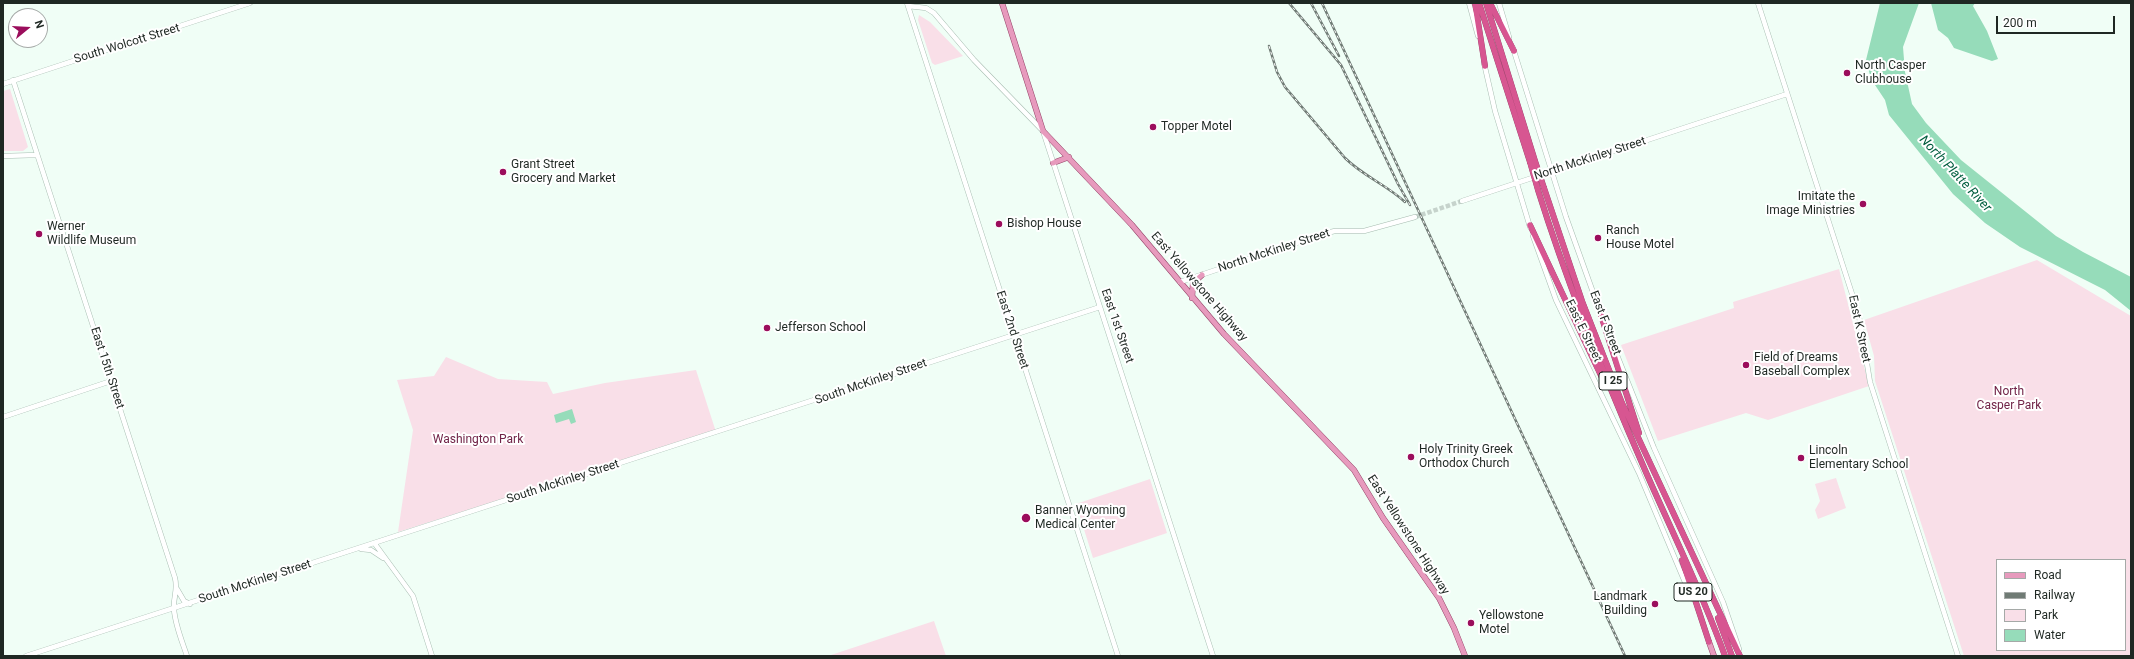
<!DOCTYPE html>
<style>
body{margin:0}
#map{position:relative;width:2134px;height:659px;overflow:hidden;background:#f0fef6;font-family:Roboto,sans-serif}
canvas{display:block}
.frame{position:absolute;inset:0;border:4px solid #1f2823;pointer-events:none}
.legend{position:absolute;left:1996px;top:559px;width:130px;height:92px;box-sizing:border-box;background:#fff;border:1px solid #a5a9a7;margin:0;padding:5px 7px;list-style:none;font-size:12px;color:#1f2823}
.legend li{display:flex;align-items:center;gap:8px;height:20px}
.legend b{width:20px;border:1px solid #a5a9a7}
.north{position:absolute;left:8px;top:8px;width:40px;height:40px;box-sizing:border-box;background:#fff;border:1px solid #a5a9a7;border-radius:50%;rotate:72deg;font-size:11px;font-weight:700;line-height:16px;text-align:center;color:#1f2823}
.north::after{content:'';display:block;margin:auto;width:14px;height:18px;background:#9b0d5c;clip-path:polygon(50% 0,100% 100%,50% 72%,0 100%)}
.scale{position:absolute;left:1996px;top:16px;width:119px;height:18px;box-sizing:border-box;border:2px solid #1f2823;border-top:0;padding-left:5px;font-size:12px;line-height:14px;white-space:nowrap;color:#1f2823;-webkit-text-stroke:3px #fff;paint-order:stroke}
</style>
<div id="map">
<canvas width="2134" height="659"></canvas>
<div class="frame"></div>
<ul class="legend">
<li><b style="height:5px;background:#e79abd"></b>Road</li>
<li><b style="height:5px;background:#707b75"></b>Railway</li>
<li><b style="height:11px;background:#f9dfe8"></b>Park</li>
<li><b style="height:11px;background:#96dcba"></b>Water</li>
</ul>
<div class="north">N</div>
<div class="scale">200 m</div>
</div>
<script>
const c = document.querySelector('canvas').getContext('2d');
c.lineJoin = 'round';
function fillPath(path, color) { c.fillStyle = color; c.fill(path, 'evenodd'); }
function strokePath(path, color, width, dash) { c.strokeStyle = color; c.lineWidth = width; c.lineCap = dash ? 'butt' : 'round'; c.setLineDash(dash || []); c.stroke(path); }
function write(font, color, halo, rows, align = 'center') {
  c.font = font + ' Roboto,sans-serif'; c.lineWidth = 4; c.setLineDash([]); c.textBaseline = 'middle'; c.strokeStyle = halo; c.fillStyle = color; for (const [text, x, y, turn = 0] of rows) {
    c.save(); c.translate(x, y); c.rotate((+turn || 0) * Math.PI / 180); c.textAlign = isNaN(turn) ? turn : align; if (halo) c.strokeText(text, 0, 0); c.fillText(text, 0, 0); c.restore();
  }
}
const green = new Path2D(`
 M 919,15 L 930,22 L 963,56 L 935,65 L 932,63 L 918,20 Z
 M 10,89 L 28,147 L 23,151 L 3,151 L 3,91 Z
 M 2037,260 L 2131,316 L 2131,656 L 1964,656 L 1875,381 L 1874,356 L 1864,320 ZM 1997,560 L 2125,560 L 2125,650 L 1997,650 Z
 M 1839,269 L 1869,386 L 1768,420 L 1746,413 L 1658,441 L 1621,345 L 1734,308 L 1733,302 Z
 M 446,357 L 498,379 L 547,382 L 553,394 L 605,383 L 696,370 L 716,432 L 398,532 L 413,430 L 397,380 L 434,376 Z
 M 1836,478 L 1846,508 L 1818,519 L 1815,510 L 1820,501 L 1815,484 Z
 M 1150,479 L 1167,533 L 1093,558 L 1076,504 Z
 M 934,621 L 946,656 L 828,656 Z`);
const water = new Path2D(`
 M 1880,3 L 1919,3 L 1903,47 L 1905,72 L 1912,104 L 1926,123 L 1961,160 L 2056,236 L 2083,252 L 2131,277 L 2131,311 L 2105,290 L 2020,247 L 1985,223 L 1953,194 L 1889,115 L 1885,100 L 1871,79 L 1866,60 Z
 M 1931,3 L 1975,3 L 1973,6 L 1987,31 L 1998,59 L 1992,61 L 1954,48 L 1948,38 L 1938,30 Z
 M 572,409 L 576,422 L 571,424 L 569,419 L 556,423 L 554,415 Z`);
const secondaryTunnel = new Path2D(`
 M 1415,217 L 1462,201`);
const secondary = new Path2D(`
 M 907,3 L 1118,656
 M 1469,3 L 1478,36
 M 1499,3 L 1509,37
 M 1758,3 L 1854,300 L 1860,321 L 1870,382 L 1958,656
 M 908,6 L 926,8 L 934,13 L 974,60 L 1043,131 L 1213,656
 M 1513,48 L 1566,217 L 1599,309
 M 1484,63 L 1495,111 L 1530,227
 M 13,80 L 175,578 C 178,590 173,598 174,609 C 175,625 182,641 187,656
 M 3,84 L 250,3
 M 3,156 L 37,155
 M 1462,201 L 1787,94
 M 1533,236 L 1556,300 L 1639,473 L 1692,599
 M 1180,282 L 1326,233 L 1335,231 L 1364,231 L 1415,217
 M 1613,345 L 1654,448 L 1723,602 L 1739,649
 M 3,417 L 111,381
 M 375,544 L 413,596 L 432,656
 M 361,549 L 371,550 L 383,558
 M 177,589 L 184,601 L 190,604
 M 26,656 L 1100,307`);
const primary = new Path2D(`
 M 1002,3 L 1043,131 L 1132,225 L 1224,334 L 1354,470 L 1383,518 L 1439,598 L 1454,628 L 1465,656
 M 1053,163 L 1069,157
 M 1192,298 L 1193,283 L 1202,275
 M 1709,642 L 1714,656`);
const highway = new Path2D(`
 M 1475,3 L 1485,66
 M 1479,3 L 1530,162
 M 1486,3 L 1535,161
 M 1490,3 L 1514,51
 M 1544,188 L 1582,301 L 1622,403 L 1740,656
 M 1538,190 C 1568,286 1605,378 1645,470 C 1672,532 1702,592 1725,656
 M 1530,225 L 1605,384
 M 1598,306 L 1639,433
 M 1682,560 L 1709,642
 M 1718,618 L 1732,656`);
const rail = new Path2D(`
 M 1289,3 L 1341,65 L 1398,184 L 1410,205
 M 1311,3 L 1339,56
 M 1322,3 L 1625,656
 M 1269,46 L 1277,72 L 1285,87 L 1345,158 C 1363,176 1387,185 1405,202`);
const highwayBridge = new Path2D(`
 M 1535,161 L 1544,188
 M 1530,162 L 1538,190`);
const markers = [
 [1847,73,4,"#9b0d5c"],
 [1153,127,4,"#9b0d5c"],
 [503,172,4,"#9b0d5c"],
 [1863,204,4,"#9b0d5c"],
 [999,224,4,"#9b0d5c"],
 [39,234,4,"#9b0d5c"],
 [1598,238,4,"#9b0d5c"],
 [767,328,4,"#9b0d5c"],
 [1746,365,4,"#9b0d5c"],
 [1411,457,4,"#9b0d5c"],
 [1801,458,4,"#9b0d5c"],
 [1026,518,5,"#9b0d5c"],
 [1655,604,4,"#9b0d5c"],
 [1471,623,4,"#9b0d5c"]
];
const shields = [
 [1613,381,28],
 [1693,592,38]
];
const shieldNames = [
 ["I 25",1613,381],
 ["US 20",1693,592]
];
const streetNames = [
 ["South Wolcott Street",127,44,-17],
 ["North McKinley Street",1590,159,-18],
 ["North McKinley Street",1274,251,-18],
 ["East Yellowstone Highway",1199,287,49],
 ["East F Street",1605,323,69],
 ["East 1st Street",1117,326,71],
 ["East K Street",1859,329,78],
 ["East 2nd Street",1012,330,72],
 ["East E Street",1583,331,64],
 ["East 15th Street",107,368,72],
 ["South McKinley Street",871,382,-19],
 ["South McKinley Street",563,482,-18],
 ["East Yellowstone Highway",1408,535,57],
 ["South McKinley Street",255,582,-18]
];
const poiNames = [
 ["North Casper",1855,66],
 ["Clubhouse",1855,80],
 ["Topper Motel",1161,127],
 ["Grant Street",511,165],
 ["Grocery and Market",511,179],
 ["Imitate the",1855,197,"right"],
 ["Image Ministries",1855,211,"right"],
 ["Bishop House",1007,224],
 ["Werner",47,227],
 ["Wildlife Museum",47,241],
 ["Ranch",1606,231],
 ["House Motel",1606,245],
 ["Jefferson School",775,328],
 ["Field of Dreams",1754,358],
 ["Baseball Complex",1754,372],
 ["Holy Trinity Greek",1419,450],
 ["Orthodox Church",1419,464],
 ["Lincoln",1809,451],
 ["Elementary School",1809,465],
 ["Banner Wyoming",1035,511],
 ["Medical Center",1035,525],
 ["Landmark",1647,597,"right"],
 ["Building",1647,611,"right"],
 ["Yellowstone",1479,616],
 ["Motel",1479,630]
];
const parkNames = [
 ["North",2009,392],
 ["Casper Park",2009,406],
 ["Washington Park",478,440]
];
const waterNames = [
 ["North Platte River",1955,174,47]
];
fillPath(green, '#f9dfe8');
fillPath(water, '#96dcba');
strokePath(secondaryTunnel, '#c6d3cc', 4.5, [4.5, 2]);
strokePath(secondary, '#a6bcb0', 5.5);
strokePath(primary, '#97466a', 6);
strokePath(highway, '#97466a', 6);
strokePath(secondary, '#fff', 4.5);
strokePath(primary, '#e79abd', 5);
strokePath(highway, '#d75691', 5.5);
strokePath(rail, '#707b75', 2.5);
strokePath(rail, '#fff', 1, [3]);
strokePath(highwayBridge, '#97466a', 6, []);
strokePath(highwayBridge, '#d75691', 5.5);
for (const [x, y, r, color] of markers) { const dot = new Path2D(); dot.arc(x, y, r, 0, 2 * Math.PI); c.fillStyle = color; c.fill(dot); strokePath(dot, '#fff', 1.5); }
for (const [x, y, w] of shields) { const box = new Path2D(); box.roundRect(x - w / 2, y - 9, w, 18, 3); c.fillStyle = '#fff'; c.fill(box); strokePath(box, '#1f2823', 1); }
write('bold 11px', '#1f2823', null, shieldNames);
write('12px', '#1f2823', '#fff', streetNames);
write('12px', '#1f2823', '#fff', poiNames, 'left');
write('12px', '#712448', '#fff', parkNames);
write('italic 13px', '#005d3e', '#fff', waterNames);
</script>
